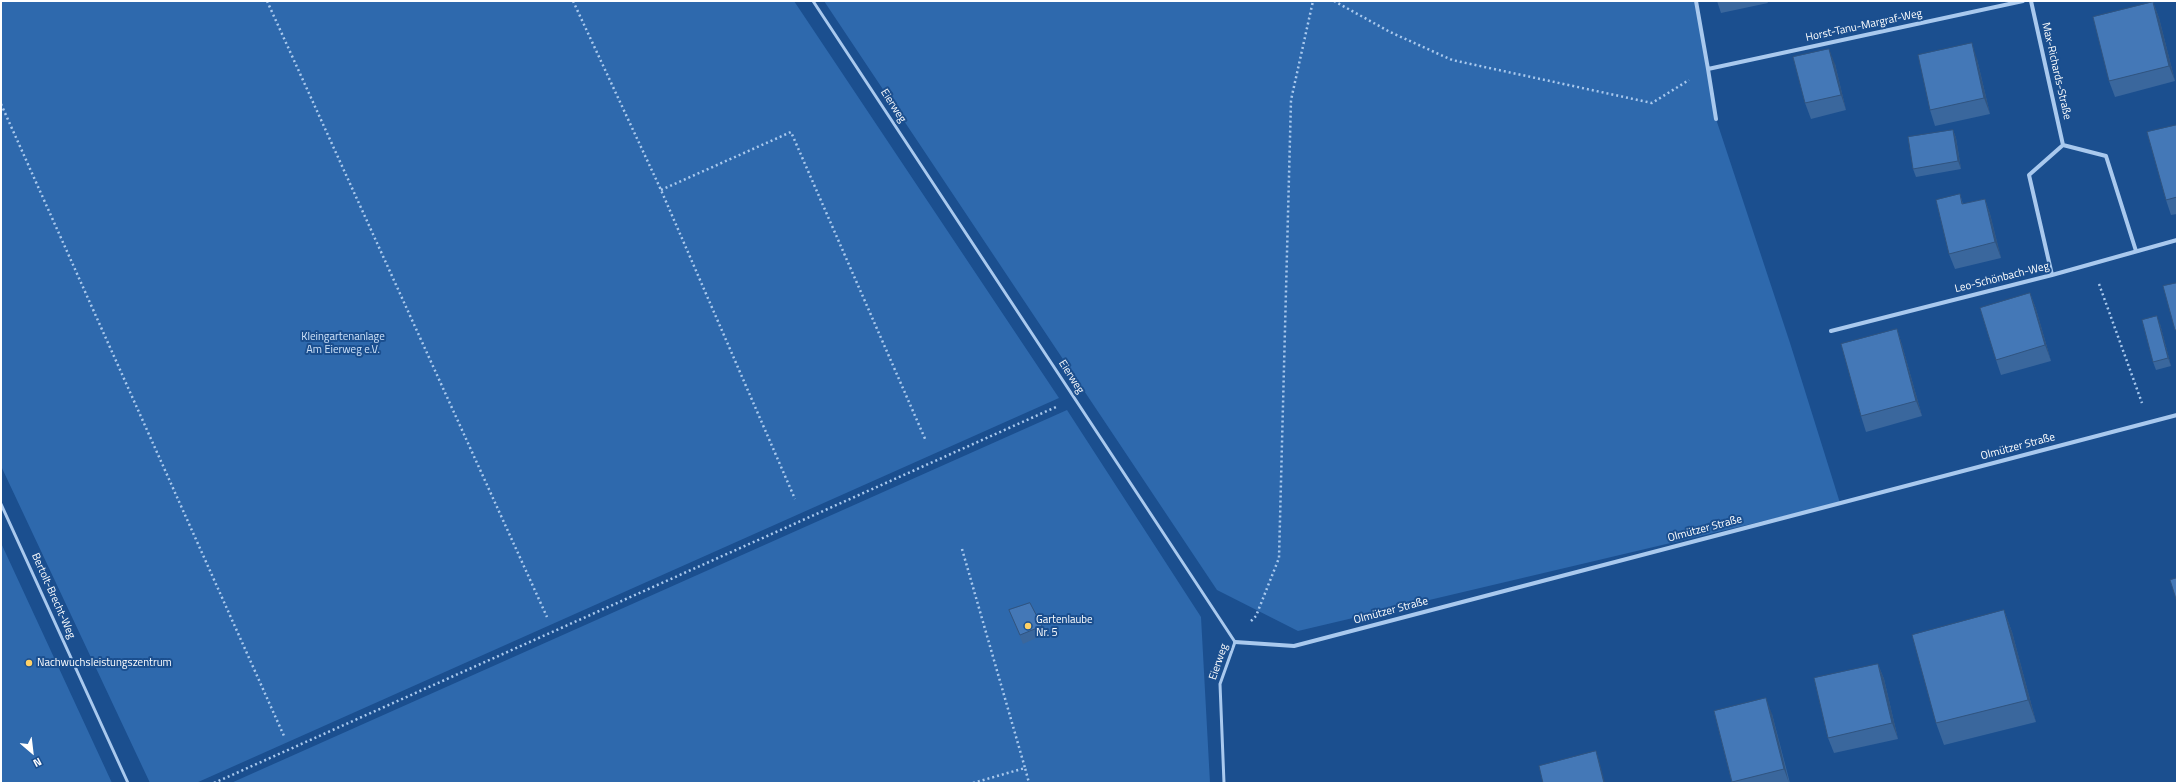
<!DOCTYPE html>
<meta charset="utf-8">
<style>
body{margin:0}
#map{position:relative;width:2178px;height:784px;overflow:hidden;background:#1b4f8f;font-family:"Titillium Web",sans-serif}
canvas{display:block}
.frame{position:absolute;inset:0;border:2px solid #fff;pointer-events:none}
.north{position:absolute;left:12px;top:732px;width:40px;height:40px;-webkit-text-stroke:3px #1b4f8f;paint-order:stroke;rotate:152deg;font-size:11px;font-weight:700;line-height:16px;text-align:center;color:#fff}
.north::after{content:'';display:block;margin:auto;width:14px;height:18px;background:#fff;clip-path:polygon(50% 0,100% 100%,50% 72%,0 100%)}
</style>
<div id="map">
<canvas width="2178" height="784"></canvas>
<div class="frame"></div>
<div class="north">N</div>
</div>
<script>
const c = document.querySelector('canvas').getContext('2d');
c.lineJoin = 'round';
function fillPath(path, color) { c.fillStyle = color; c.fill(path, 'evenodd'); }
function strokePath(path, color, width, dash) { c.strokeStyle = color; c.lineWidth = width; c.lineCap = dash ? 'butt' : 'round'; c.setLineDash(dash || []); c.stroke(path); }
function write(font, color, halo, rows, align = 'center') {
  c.font = font + ' "Titillium Web",sans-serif'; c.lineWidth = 4; c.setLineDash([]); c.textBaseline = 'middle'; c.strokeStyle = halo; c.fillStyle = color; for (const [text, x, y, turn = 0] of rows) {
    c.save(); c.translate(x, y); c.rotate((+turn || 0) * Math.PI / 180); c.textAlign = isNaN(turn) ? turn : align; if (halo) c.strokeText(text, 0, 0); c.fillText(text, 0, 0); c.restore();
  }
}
const green = new Path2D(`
 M 1,1 L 794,1 L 1059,398 L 196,783 L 150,783 L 1,466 Z
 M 824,1 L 1696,1 L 1716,119 L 1790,343 L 1840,503 L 1298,631 L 1217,590 Z
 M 1067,410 L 1201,617 L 1210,783 L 231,783 Z
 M 1,543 L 112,783 L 1,783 Z`);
const path = new Path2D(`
 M 267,1 L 547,617
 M 573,1 L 661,190 L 795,499
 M 1334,1 L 1390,32 L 1452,60 L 1652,103 L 1689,80
 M 1,104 L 284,736
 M 661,190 L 791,132 L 926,441
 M 2099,284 L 2142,403
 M 962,549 L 1025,768
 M 1251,621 L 1256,616 L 1279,558 L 1291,100 L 1313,1
 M 214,783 L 1056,407
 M 973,783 L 1025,768 L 1029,783`);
const service = new Path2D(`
 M 813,1 L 1235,642 L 1220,684 L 1224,783
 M 1,504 L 128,783`);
const minor = new Path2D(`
 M 1696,1 L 1708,69
 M 2031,1 L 2063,145 L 2029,175 L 2052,275
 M 1716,119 L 1708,69 L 2023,1
 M 2063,145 L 2106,156 L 2136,251
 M 1831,331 L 2052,275 L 2177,240
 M 1235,642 L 1294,646 L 2177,415`);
const wall = new Path2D(`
 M 1717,1 L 1767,1 L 1768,3 L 1721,13 Z
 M 2153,2 L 2159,18 L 2175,81 L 2115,97 L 2109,81 Z
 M 1977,59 L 1990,114 L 1935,126 L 1930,110 Z
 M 1835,64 L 1846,110 L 1811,119 L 1805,103 Z
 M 2177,125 L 2177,214 L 2171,215 L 2166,200 Z
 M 1953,130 L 1956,138 L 1961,169 L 1916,177 L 1913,169 Z
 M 1960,194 L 1963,204 L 1985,199 L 1990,214 L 2001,258 L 1955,269 L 1949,254 Z
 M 2030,293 L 2036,309 L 2051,361 L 2001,375 L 1996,360 Z
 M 2160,324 L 2171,366 L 2156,370 L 2153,362 Z
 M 1897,329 L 1902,345 L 1922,416 L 1866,432 L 1861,416 Z
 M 1009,610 L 1042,626 L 1045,634 L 1023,644 Z
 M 2004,610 L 2012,632 L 2036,722 L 1944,745 L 1936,723 Z
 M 1878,664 L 1884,679 L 1898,739 L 1834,753 L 1828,738 Z
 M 1714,711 L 1772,714 L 1790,783 L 1732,783 Z`);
const shadedWall = new Path2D(`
 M 2153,2 L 2159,18 L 2175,81 L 2169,66 Z
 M 1972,43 L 1977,59 L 1990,114 L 1984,98 Z
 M 1829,49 L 1835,64 L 1846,110 L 1841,95 Z
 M 1953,130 L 1956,138 L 1961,169 L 1958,161 Z
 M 1985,199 L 1990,214 L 2001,258 L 1995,242 Z
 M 2030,293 L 2036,309 L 2051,361 L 2045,345 Z
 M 2157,316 L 2160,324 L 2171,366 L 2168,358 Z
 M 1897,329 L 1902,345 L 1922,416 L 1916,401 Z
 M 2004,610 L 2012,632 L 2036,722 L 2028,700 Z
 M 1878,664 L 1884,679 L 1898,739 L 1892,723 Z
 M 1766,698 L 1772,714 L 1789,783 L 1784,769 Z
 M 1596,751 L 1599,760 L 1605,783 L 1604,783 Z`);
const building = new Path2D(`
 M 2153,2 L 2169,66 L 2109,81 L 2093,17 Z
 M 1972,43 L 1984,98 L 1930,110 L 1918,55 Z
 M 1829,49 L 1841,95 L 1805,103 L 1793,57 Z
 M 2177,125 L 2177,197 L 2166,200 L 2147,132 Z
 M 1953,130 L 1958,161 L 1913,169 L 1908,137 Z
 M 1960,194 L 1962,204 L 1985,199 L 1995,242 L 1949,254 L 1936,200 Z
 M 2177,283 L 2177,330 L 2175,330 L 2163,286 Z
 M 2030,293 L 2045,345 L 1996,360 L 1980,308 Z
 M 2157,316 L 2168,358 L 2153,362 L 2142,320 Z
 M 1897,329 L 1916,401 L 1861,416 L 1841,344 Z
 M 2177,578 L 2177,602 L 2170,580 Z
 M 1030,603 L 1042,626 L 1020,635 L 1009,610 Z
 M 2004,610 L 2028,700 L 1936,723 L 1912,635 Z
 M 1878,664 L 1892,723 L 1828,738 L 1814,678 Z
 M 1766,698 L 1784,769 L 1732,782 L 1714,711 Z
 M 1596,751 L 1604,783 L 1543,783 L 1539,766 Z`);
const markers = [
 [1028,626,4,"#ffd166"],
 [29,663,4,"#ffd166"]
];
const streetNames = [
 ["Horst-Tanu-Margraf-Weg",1864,26,-12],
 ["Max-Richards-Straße",2056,71,77],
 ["Eierweg",893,106,57],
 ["Leo-Schönbach-Weg",2002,278,-14],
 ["Eierweg",1071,377,57],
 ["Olmützer Straße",2018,447,-15],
 ["Olmützer Straße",1705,529,-15],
 ["Bertolt-Brecht-Weg",53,596,66],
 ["Olmützer Straße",1391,611,-15],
 ["Eierweg",1219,662,-71]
];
const parkNames = [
 ["Kleingartenanlage",343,337],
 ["Am Eierweg e.V.",343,350]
];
const poiNames = [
 ["Gartenlaube",1036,620],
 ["Nr. 5",1036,633],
 ["Nachwuchsleistungszentrum",37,663]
];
fillPath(green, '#2e69ad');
strokePath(path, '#a9c9ee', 2.5, [2, 3]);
strokePath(service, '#a9c9ee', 3);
strokePath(minor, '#a9c9ee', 4);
fillPath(wall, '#3a679d');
fillPath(shadedWall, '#305480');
fillPath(building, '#4478b7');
strokePath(building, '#305480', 1);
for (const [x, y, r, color] of markers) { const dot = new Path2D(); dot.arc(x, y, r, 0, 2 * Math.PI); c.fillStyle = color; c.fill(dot); strokePath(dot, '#1b4f8f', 1.5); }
write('11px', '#fff', '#1b4f8f', streetNames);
write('11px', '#cfe3fa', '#1b4f8f', parkNames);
write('11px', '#fff', '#1b4f8f', poiNames, 'left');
</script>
